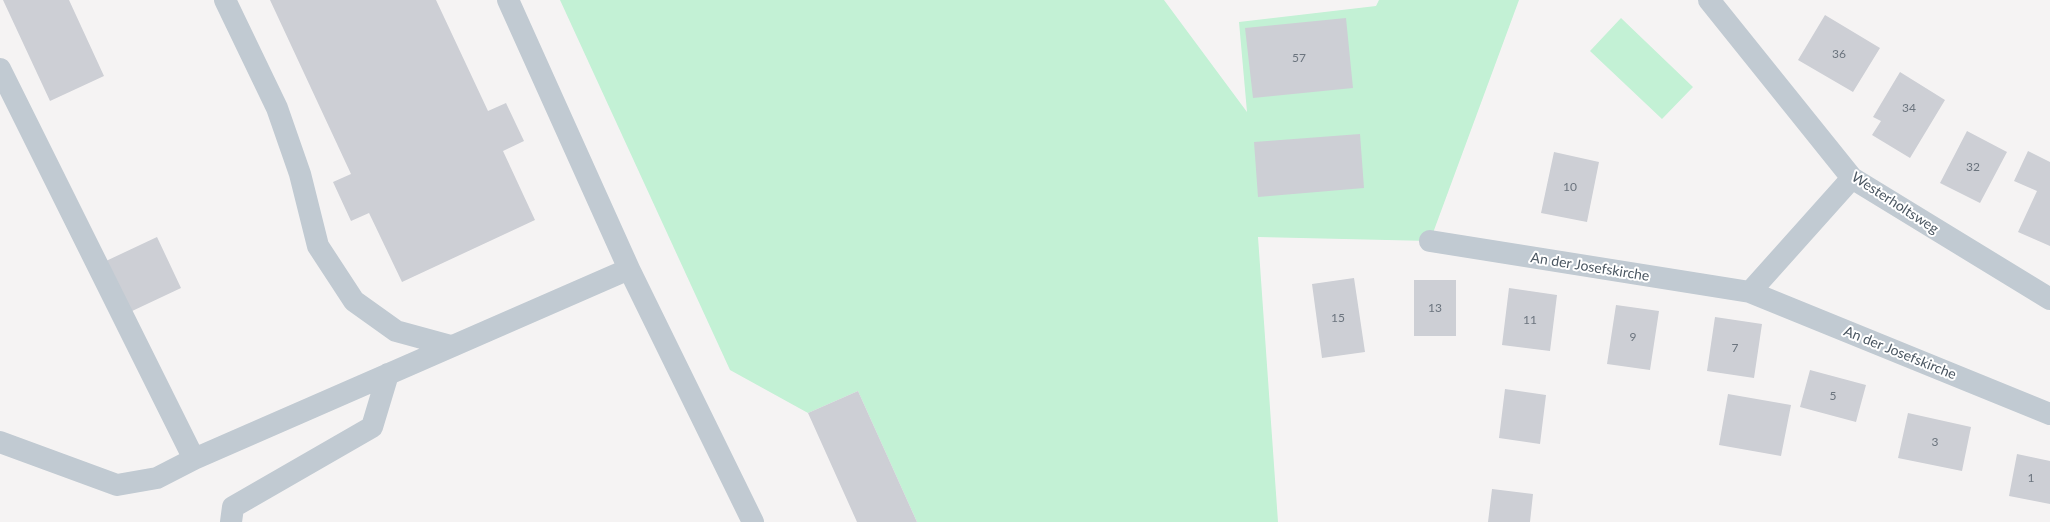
<!DOCTYPE html>
<style>
body{margin:0}
canvas{display:block;background:#f5f3f3}
</style>
<canvas width="2050" height="522"></canvas>
<script>
const c = document.querySelector('canvas').getContext('2d');
c.lineJoin = 'round';
function fillPath(path, color) { c.fillStyle = color; c.fill(path, 'evenodd'); }
function strokePath(path, color, width, dash) { c.strokeStyle = color; c.lineWidth = width; c.lineCap = dash ? 'butt' : 'round'; c.setLineDash(dash || []); c.stroke(path); }
function write(font, color, halo, rows, align = 'center') {
  c.font = font + ' Lato,sans-serif'; c.lineWidth = 4; c.setLineDash([]); c.textBaseline = 'middle'; c.strokeStyle = halo; c.fillStyle = color; for (const [text, x, y, turn = 0] of rows) {
    c.save(); c.translate(x, y); c.rotate((+turn || 0) * Math.PI / 180); c.textAlign = isNaN(turn) ? turn : align; if (halo) c.strokeText(text, 0, 0); c.fillText(text, 0, 0); c.restore();
  }
}
const green = new Path2D(`
 M 560,0 L 1164,0 L 1247,112 L 1239,22 L 1376,6 L 1379,0 L 1519,0 L 1430,241 L 1258,237 L 1278,522 L 917,522 L 858,391 L 808,413 L 730,370 Z
 M 1621,18 L 1693,87 L 1662,119 L 1590,51 Z`);
const building = new Path2D(`
 M 3,0 L 69,0 L 104,76 L 50,101 Z
 M 270,0 L 436,0 L 488,111 L 506,103 L 524,141 L 503,151 L 535,220 L 402,282 L 369,213 L 351,221 L 333,182 L 351,174 Z
 M 1825,15 L 1880,48 L 1853,92 L 1798,60 Z
 M 1346,18 L 1353,88 L 1253,98 L 1245,28 Z
 M 1900,72 L 1945,100 L 1910,158 L 1872,135 L 1881,121 L 1873,117 Z
 M 1967,131 L 2007,152 L 1980,203 L 1940,183 Z
 M 1360,134 L 1364,188 L 1258,197 L 1254,142 Z
 M 2028,151 L 2050,162 L 2050,246 L 2018,232 L 2037,191 L 2014,181 Z
 M 1554,152 L 1599,162 L 1587,222 L 1541,213 Z
 M 157,237 L 181,288 L 130,312 L 106,261 Z
 M 1354,278 L 1365,352 L 1322,358 L 1312,284 Z
 M 1414,280 L 1456,280 L 1456,336 L 1414,336 Z
 M 1509,288 L 1557,295 L 1550,351 L 1502,345 Z
 M 1616,305 L 1659,311 L 1650,370 L 1607,364 Z
 M 1715,317 L 1762,324 L 1754,378 L 1707,371 Z
 M 1810,370 L 1866,385 L 1856,422 L 1800,407 Z
 M 1505,389 L 1546,395 L 1540,444 L 1499,438 Z
 M 858,391 L 917,522 L 857,522 L 808,413 Z
 M 1728,394 L 1791,405 L 1781,456 L 1719,445 Z
 M 1908,413 L 1971,427 L 1962,471 L 1898,458 Z
 M 2017,454 L 2050,461 L 2050,504 L 2009,496 Z
 M 1492,489 L 1533,494 L 1530,522 L 1488,522 Z`);
const minor = new Path2D(`
 M 225,0 L 277,108 L 300,174 L 318,246 L 354,301 L 396,331 L 451,346
 M 508,0 L 629,269 L 753,522
 M 1709,0 L 1852,178 L 2050,299
 M 0,69 L 194,459
 M 1852,178 L 1750,292 L 2050,414
 M 1430,241 L 1750,292
 M 0,442 L 117,485 L 157,478 L 194,459 L 629,269
 M 231,522 L 233,507 L 372,427 L 388,374`);
const numberNames = [
 ["36",1839,54],
 ["57",1299,58],
 ["34",1909,108],
 ["32",1973,167],
 ["10",1570,187],
 ["13",1435,308],
 ["15",1338,318],
 ["11",1530,320],
 ["9",1633,337],
 ["7",1735,348],
 ["5",1833,396],
 ["3",1935,442],
 ["1",2031,478]
];
const streetNames = [
 ["Westerholtsweg",1895,203,33],
 ["An der Josefskirche",1590,267,9],
 ["An der Josefskirche",1900,353,22]
];
fillPath(green, '#c3f1d5');
fillPath(building, '#cdcfd5');
strokePath(minor, '#c1cad2', 22);
write('12px', '#6b747e', null, numberNames);
write('14px', '#4a5661', '#fff', streetNames);
</script>
